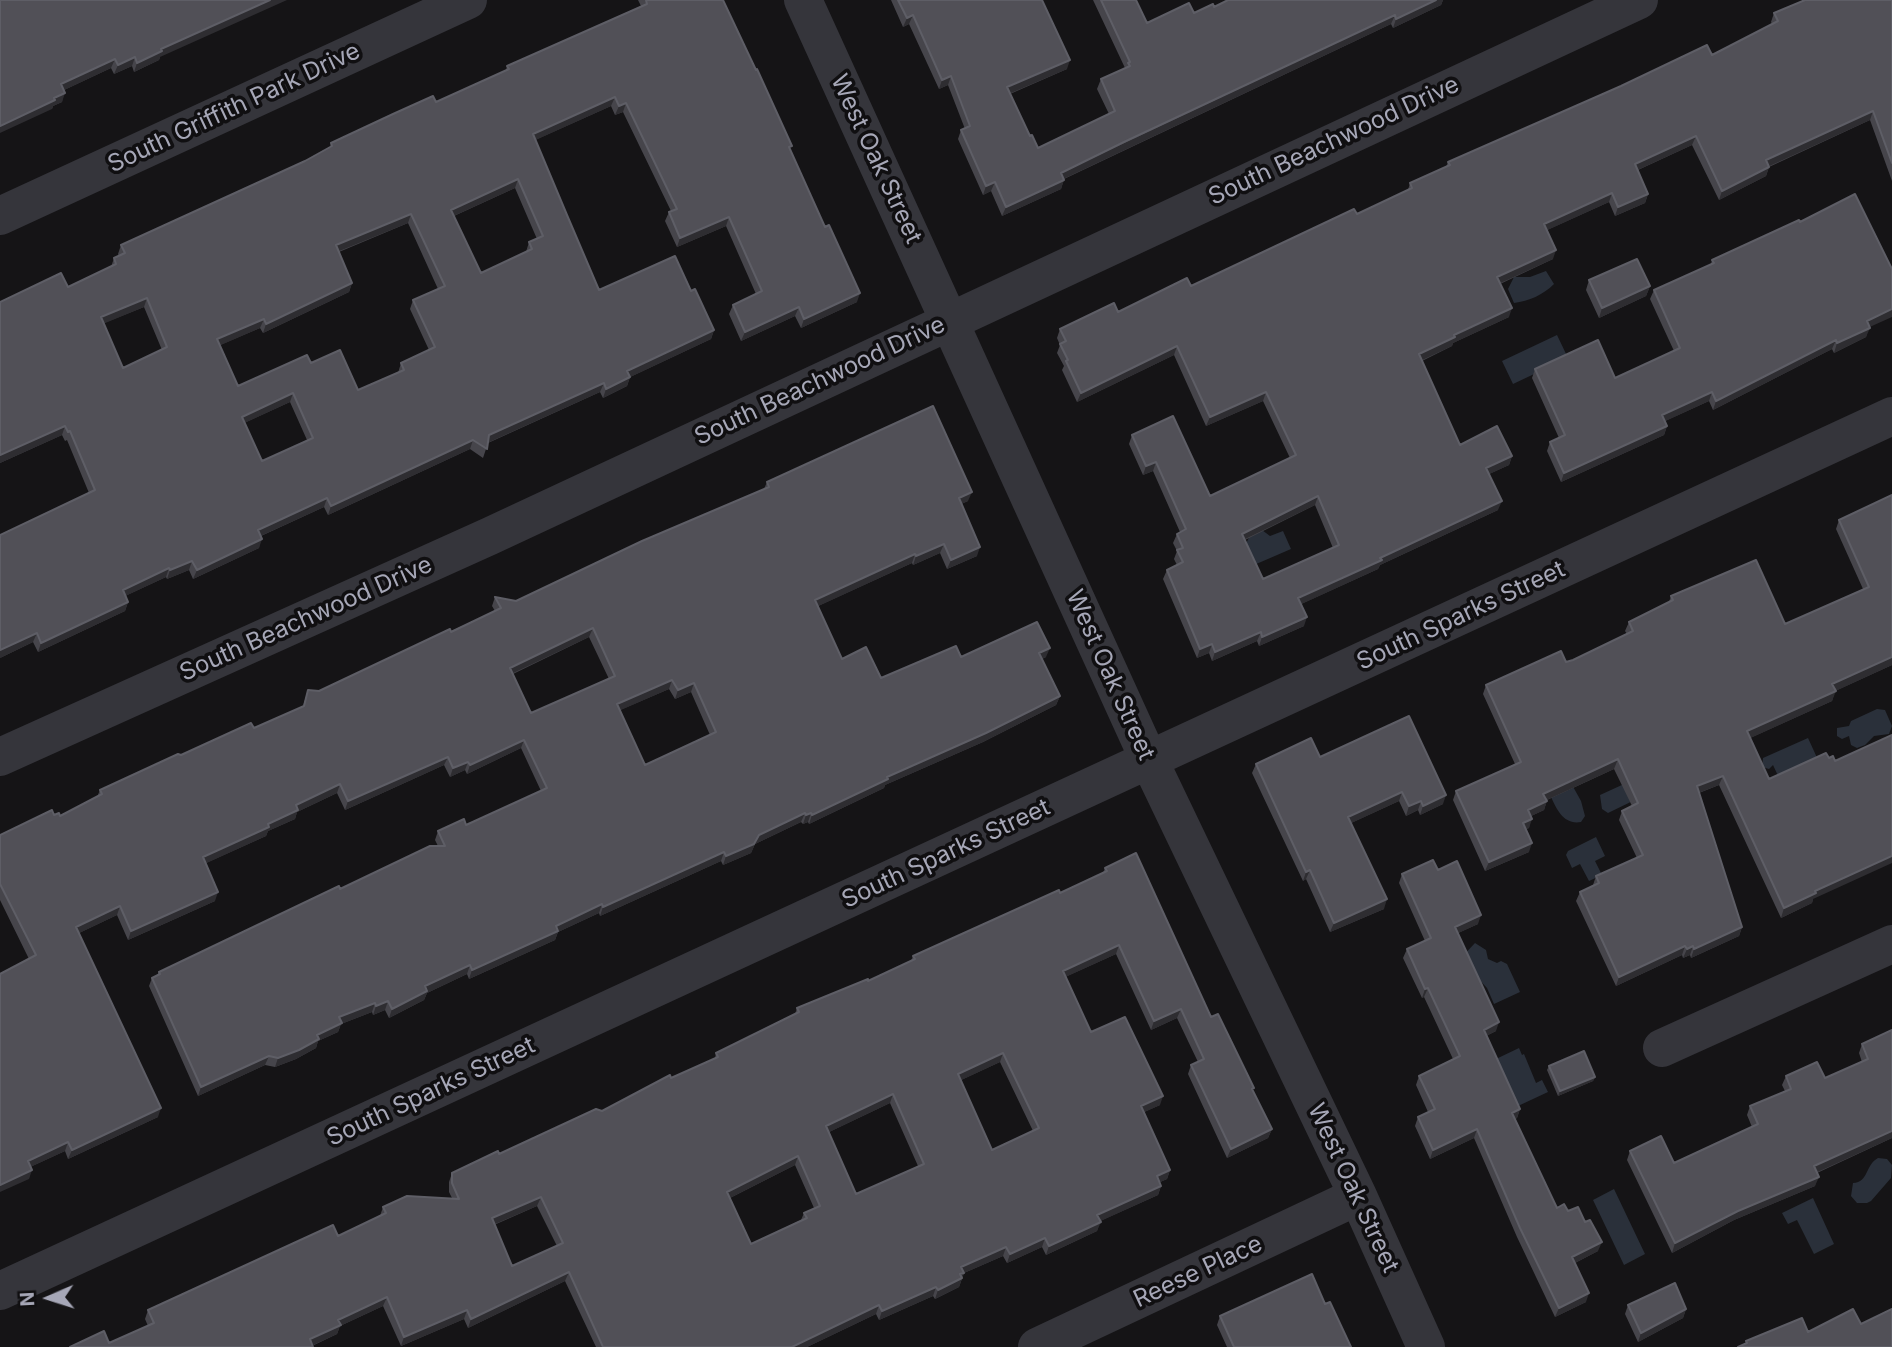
<!DOCTYPE html>
<style>
body{margin:0}
#map{position:relative;width:1892px;height:1347px;overflow:hidden;background:#151416;font-family:Inter,sans-serif}
canvas{display:block}
.north{position:absolute;left:14px;top:1263px;width:70px;height:70px;-webkit-text-stroke:5px #100f11;paint-order:stroke;rotate:267deg;font-size:19px;font-weight:700;line-height:28px;text-align:center;color:#a6a7b7}
.north::after{content:'';display:block;margin:auto;width:24px;height:32px;background:#a6a7b7;clip-path:polygon(50% 0,100% 100%,50% 72%,0 100%)}
</style>
<div id="map">
<canvas width="1892" height="1347"></canvas>
<div class="north">N</div>
</div>
<script>
const c = document.querySelector('canvas').getContext('2d');
c.lineJoin = 'round';
function fillPath(path, color) { c.fillStyle = color; c.fill(path, 'evenodd'); }
function strokePath(path, color, width, dash) { c.strokeStyle = color; c.lineWidth = width; c.lineCap = dash ? 'butt' : 'round'; c.setLineDash(dash || []); c.stroke(path); }
function write(font, color, halo, rows, align = 'center') {
  c.font = font + ' Inter,sans-serif'; c.lineWidth = 7; c.setLineDash([]); c.textBaseline = 'middle'; c.strokeStyle = halo; c.fillStyle = color; for (const [text, x, y, turn = 0] of rows) {
    c.save(); c.translate(x, y); c.rotate((+turn || 0) * Math.PI / 180); c.textAlign = isNaN(turn) ? turn : align; if (halo) c.strokeText(text, 0, 0); c.fillText(text, 0, 0); c.restore();
  }
}
const water = new Path2D(`
 M 1546,271 L 1554,284 C 1543,295 1529,301 1514,303 L 1508,289 L 1514,277 L 1530,277 Z
 M 1557,335 L 1568,358 L 1513,384 L 1502,361 Z
 M 1262,530 L 1270,536 L 1283,531 L 1291,549 L 1254,565 L 1246,544 L 1250,535 Z
 M 1877,709 L 1885,710 L 1892,726 L 1889,734 L 1874,736 L 1865,745 L 1857,748 L 1851,745 L 1849,736 L 1842,739 L 1837,736 L 1837,728 L 1849,726 L 1851,721 Z
 M 1808,738 L 1819,762 L 1780,780 L 1773,765 L 1769,769 L 1762,767 L 1763,758 Z
 M 1635,779 L 1643,796 L 1608,813 L 1602,809 L 1600,795 Z
 M 1571,783 L 1581,801 L 1585,816 L 1581,822 C 1564,825 1557,810 1551,797 Z
 M 1596,837 L 1605,856 L 1595,861 L 1602,875 L 1589,881 L 1580,864 L 1572,868 L 1566,855 L 1568,851 Z
 M 1475,943 L 1486,950 L 1488,959 L 1497,963 L 1501,961 L 1507,964 L 1520,992 L 1494,1004 L 1487,988 L 1460,959 Z
 M 1519,1048 L 1522,1055 L 1524,1054 L 1536,1083 L 1542,1080 L 1548,1092 L 1518,1106 L 1496,1059 Z
 M 1878,1158 L 1887,1159 L 1892,1165 L 1891,1178 L 1871,1201 L 1867,1203 L 1857,1203 L 1851,1196 L 1853,1183 C 1869,1182 1865,1165 1878,1158 Z
 M 1614,1189 L 1645,1254 L 1624,1265 L 1593,1200 Z
 M 1813,1198 L 1834,1244 L 1814,1254 L 1797,1220 L 1788,1224 L 1782,1213 Z`);
const minor = new Path2D(`
 M 803,0 L 1149,760 L 1358,1196 L 1426,1347
 M 0,216 L 468,0
 M 0,757 L 490,536 L 1639,0
 M 1662,1048 L 1892,944
 M 0,1291 L 1892,416
 M 1037,1347 L 1358,1196`);
const wall = new Path2D(`
 M 0,0 L 160,57 L 159,60 L 134,72 L 132,66 L 114,74 L 111,68 L 64,90 L 62,102 L 53,106 L 52,109 Z
 M 638,0 L 723,0 L 857,302 L 801,328 L 795,316 L 741,341 L 729,314 L 733,305 L 756,294 L 726,226 L 677,247 L 665,221 L 669,212 L 671,211 L 623,112 L 615,115 L 611,106 L 535,140 L 599,290 L 691,291 L 714,330 L 711,339 L 630,377 L 627,386 L 603,398 L 600,392 L 488,443 L 483,458 L 470,449 L 328,515 L 324,507 L 261,536 L 259,548 L 193,579 L 189,570 L 167,579 L 166,577 L 125,596 L 128,602 L 125,611 L 38,652 L 33,642 L 0,658 L 89,493 L 67,440 L 65,441 L 62,435 L 0,463 L 0,302 L 68,287 L 111,267 L 114,258 L 119,256 L 118,254 L 121,245 L 305,161 L 330,148 L 331,143 L 436,102 L 506,70 L 507,66 L 641,6 ZM 515,188 L 537,239 L 529,242 L 526,252 L 481,273 L 454,216 ZM 408,223 L 438,289 L 413,300 L 410,309 L 429,350 L 401,363 L 398,373 L 358,390 L 311,363 L 238,386 L 220,345 L 260,328 L 263,333 L 349,292 L 352,283 L 339,252 ZM 144,307 L 162,350 L 123,368 L 104,323 ZM 290,402 L 307,440 L 262,461 L 244,423 Z
 M 891,0 L 1042,0 L 1067,69 L 1010,94 L 1030,136 L 1038,148 L 1109,114 L 1097,89 L 1101,79 L 1125,68 L 1093,0 L 1136,0 L 1147,23 L 1194,13 L 1214,7 L 1228,0 L 1443,0 L 1441,5 L 1393,28 L 1391,24 L 1064,179 L 1061,189 L 1002,216 L 991,191 L 983,195 L 958,139 L 961,130 L 965,129 L 948,85 L 939,89 L 909,24 L 903,27 Z
 M 1892,0 L 1892,181 L 1870,120 L 1769,167 L 1766,176 L 1719,200 L 1692,145 L 1638,170 L 1648,194 L 1645,203 L 1615,216 L 1609,202 L 1547,230 L 1553,259 L 1500,284 L 1509,317 L 1453,343 L 1452,346 L 1422,361 L 1460,445 L 1512,456 L 1509,465 L 1489,474 L 1498,510 L 1380,565 L 1378,569 L 1301,604 L 1304,626 L 1259,646 L 1257,641 L 1212,661 L 1209,653 L 1197,658 L 1163,579 L 1167,570 L 1177,565 L 1174,559 L 1177,551 L 1173,543 L 1177,534 L 1180,532 L 1153,471 L 1143,475 L 1129,444 L 1132,435 L 1210,496 L 1290,458 L 1263,401 L 1206,426 L 1174,355 L 1077,402 L 1062,370 L 1064,366 L 1057,353 L 1060,345 L 1057,338 L 1060,329 L 1118,312 L 1191,286 L 1357,214 L 1408,190 L 1410,183 L 1446,167 L 1448,162 L 1712,55 L 1772,24 L 1771,22 L 1774,13 ZM 1315,505 L 1333,548 L 1263,579 L 1245,540 Z
 M 1712,260 L 1869,327 L 1866,337 L 1834,353 L 1832,349 L 1713,410 L 1709,401 L 1665,421 L 1667,426 L 1664,435 L 1561,482 L 1547,451 L 1550,442 L 1559,438 L 1532,378 L 1535,369 L 1615,378 L 1674,351 L 1650,299 L 1654,290 L 1711,264 Z
 M 1589,280 L 1650,286 L 1646,296 L 1599,318 L 1586,290 Z
 M 767,482 L 968,501 L 961,504 L 977,556 L 947,569 L 940,553 L 913,565 L 912,563 L 818,606 L 842,659 L 881,678 L 961,657 L 1046,657 L 1042,659 L 1060,696 L 1056,705 L 983,742 L 885,785 L 884,788 L 809,824 L 808,822 L 803,824 L 801,822 L 755,844 L 751,853 L 723,865 L 721,861 L 600,916 L 599,913 L 558,932 L 555,940 L 469,979 L 467,974 L 427,993 L 424,1000 L 389,1018 L 385,1010 L 373,1015 L 372,1012 L 341,1024 L 338,1032 L 318,1041 L 316,1048 L 296,1059 L 275,1067 L 265,1065 L 198,1096 L 149,986 L 152,978 L 157,975 L 159,972 L 340,889 L 438,846 L 435,840 L 438,831 L 466,825 L 541,791 L 521,748 L 467,774 L 465,770 L 450,777 L 444,765 L 345,810 L 337,793 L 297,812 L 295,819 L 268,831 L 266,836 L 206,863 L 215,901 L 128,940 L 117,915 L 79,933 L 158,1117 L 68,1159 L 65,1151 L 30,1167 L 29,1179 L 29,959 L 0,900 L 0,835 L 54,815 L 60,816 L 97,797 L 100,790 L 181,755 L 254,728 L 303,706 L 308,690 L 319,691 L 495,611 L 492,606 L 495,597 L 516,601 L 764,489 ZM 589,637 L 609,679 L 531,713 L 513,674 ZM 669,689 L 675,699 L 691,692 L 710,735 L 645,765 L 620,710 Z
 M 1892,495 L 1892,665 L 1835,691 L 1832,701 L 1750,738 L 1813,899 L 1812,903 L 1781,918 L 1719,785 L 1699,793 L 1742,927 L 1739,936 L 1691,958 L 1690,955 L 1683,958 L 1682,955 L 1616,986 L 1576,901 L 1580,892 L 1593,885 L 1596,876 L 1637,858 L 1619,820 L 1622,811 L 1632,806 L 1614,769 L 1547,800 L 1544,810 L 1531,816 L 1529,828 L 1526,829 L 1529,852 L 1485,871 L 1453,800 L 1456,791 L 1515,764 L 1483,694 L 1486,685 L 1573,660 L 1627,634 L 1625,631 L 1629,622 L 1669,602 L 1671,596 L 1785,624 L 1863,589 L 1836,529 L 1839,520 Z
 M 1320,757 L 1443,804 L 1420,815 L 1418,810 L 1406,816 L 1399,801 L 1351,823 L 1384,909 L 1330,932 L 1306,879 L 1303,881 L 1252,773 L 1256,764 Z
 M 1105,868 L 1211,1017 L 1253,1091 L 1272,1129 L 1268,1138 L 1227,1158 L 1188,1074 L 1191,1065 L 1198,1062 L 1177,1018 L 1151,1030 L 1116,954 L 1065,977 L 1091,1032 L 1160,1105 L 1144,1112 L 1170,1170 L 1167,1179 L 1160,1182 L 1161,1186 L 1158,1195 L 1100,1221 L 1097,1231 L 1046,1255 L 1042,1247 L 1007,1263 L 1003,1256 L 964,1273 L 959,1287 L 935,1299 L 933,1296 L 879,1320 L 876,1314 L 807,1347 L 596,1347 L 565,1281 L 468,1328 L 464,1319 L 401,1346 L 383,1306 L 340,1326 L 337,1334 L 312,1346 L 109,1343 L 148,1326 L 145,1319 L 148,1310 L 338,1236 L 380,1216 L 383,1207 L 452,1198 L 449,1192 L 449,1182 L 452,1173 L 499,1154 L 602,1111 L 715,1058 L 716,1053 L 795,1014 L 797,1008 L 868,981 L 911,961 L 913,956 L 1060,893 L 1103,873 ZM 1000,1062 L 1033,1131 L 992,1150 L 961,1080 ZM 890,1103 L 918,1166 L 856,1194 L 829,1132 ZM 795,1165 L 814,1208 L 804,1213 L 801,1220 L 751,1244 L 730,1198 ZM 537,1206 L 557,1246 L 512,1266 L 494,1225 Z
 M 1438,870 L 1478,924 L 1458,933 L 1496,1031 L 1486,1036 L 1520,1109 L 1517,1118 L 1515,1119 L 1557,1208 L 1568,1211 L 1598,1251 L 1575,1263 L 1586,1302 L 1555,1317 L 1517,1237 L 1474,1138 L 1430,1159 L 1415,1126 L 1418,1117 L 1428,1112 L 1416,1085 L 1419,1076 L 1453,1059 L 1424,997 L 1422,998 L 1403,958 L 1407,949 L 1425,941 L 1399,883 L 1402,874 Z
 M 1892,1030 L 1892,1138 L 1817,1173 L 1815,1186 L 1734,1220 L 1672,1253 L 1627,1160 L 1630,1151 L 1674,1163 L 1752,1127 L 1747,1115 L 1750,1106 L 1785,1091 L 1782,1085 L 1786,1076 L 1825,1078 L 1862,1062 L 1859,1053 L 1862,1044 Z
 M 1549,1066 L 1595,1077 L 1593,1081 L 1558,1096 L 1547,1070 Z
 M 1325,1304 L 1351,1347 L 1227,1347 L 1217,1325 L 1220,1316 Z
 M 1628,1305 L 1686,1309 L 1683,1318 L 1638,1342 L 1625,1314 Z`);
const shadedWall = new Path2D(`
 M 270,0 L 287,0 L 160,57 L 159,60 L 134,72 L 137,63 L 161,49 Z
 M 1436,0 L 1443,0 L 1441,5 L 1393,28 L 1396,19 Z
 M 913,15 L 909,24 L 903,27 L 907,18 Z
 M 1395,15 L 1391,24 L 1057,182 L 1061,173 Z
 M 135,57 L 132,66 L 114,74 L 118,65 Z
 M 115,59 L 111,68 L 58,93 L 61,84 Z
 M 1070,60 L 1067,69 L 1004,96 L 1007,87 Z
 M 951,76 L 948,85 L 939,89 L 942,80 Z
 M 65,93 L 62,102 L 53,106 L 52,109 L 0,133 L 0,126 Z
 M 615,97 L 611,106 L 529,143 L 533,134 Z
 M 626,103 L 623,112 L 615,115 L 619,106 Z
 M 1873,111 L 1870,120 L 1763,169 L 1766,160 Z
 M 1696,136 L 1692,145 L 1631,173 L 1635,164 Z
 M 1769,167 L 1766,176 L 1719,200 L 1722,191 Z
 M 518,179 L 515,188 L 447,219 L 451,210 Z
 M 1064,180 L 1061,189 L 1002,216 L 1006,207 Z
 M 995,182 L 991,191 L 983,195 L 986,186 Z
 M 1612,193 L 1609,202 L 1541,233 L 1544,224 Z
 M 1648,194 L 1645,203 L 1615,216 L 1618,207 Z
 M 411,214 L 408,223 L 332,254 L 336,245 Z
 M 729,217 L 726,226 L 677,247 L 680,238 Z
 M 1556,250 L 1553,259 L 1494,286 L 1497,277 Z
 M 352,283 L 349,292 L 263,333 L 266,324 Z
 M 1650,286 L 1646,296 L 1599,318 L 1602,308 Z
 M 860,293 L 857,302 L 801,328 L 804,319 Z
 M 147,298 L 144,307 L 98,326 L 101,317 Z
 M 799,307 L 795,316 L 741,341 L 745,332 Z
 M 1512,308 L 1509,317 L 1453,343 L 1452,346 L 1416,363 L 1419,354 L 1454,335 Z
 M 1892,309 L 1892,317 L 1863,330 L 1867,321 Z
 M 264,319 L 260,328 L 214,348 L 217,339 Z
 M 1870,328 L 1866,337 L 1834,353 L 1837,343 Z
 M 714,330 L 711,339 L 624,380 L 627,371 Z
 M 1836,340 L 1832,349 L 1713,410 L 1716,401 Z
 M 1177,346 L 1174,355 L 1077,402 L 1081,393 Z
 M 630,377 L 627,386 L 603,398 L 606,389 Z
 M 604,383 L 600,392 L 485,444 L 489,435 Z
 M 1266,392 L 1263,401 L 1206,426 L 1210,417 Z
 M 1712,392 L 1709,401 L 1659,424 L 1662,415 Z
 M 293,393 L 290,402 L 238,426 L 242,417 Z
 M 65,426 L 62,435 L 0,463 L 0,455 Z
 M 1667,426 L 1664,435 L 1561,482 L 1564,473 Z
 M 473,440 L 470,449 L 328,515 L 331,506 Z
 M 1512,456 L 1509,465 L 1483,477 L 1486,468 Z
 M 1156,462 L 1153,471 L 1143,475 L 1146,466 Z
 M 972,492 L 968,501 L 955,507 L 959,498 Z
 M 1318,496 L 1315,505 L 1239,542 L 1242,534 Z
 M 327,498 L 324,507 L 254,539 L 258,530 Z
 M 1502,501 L 1498,510 L 1380,565 L 1378,569 L 1295,607 L 1298,598 L 1380,558 Z
 M 262,539 L 259,548 L 193,579 L 197,570 Z
 M 944,544 L 940,553 L 913,565 L 916,556 Z
 M 980,547 L 977,556 L 947,569 L 951,560 Z
 M 915,554 L 912,563 L 812,609 L 815,600 Z
 M 192,561 L 189,570 L 167,579 L 170,570 Z
 M 169,568 L 166,577 L 119,599 L 123,590 Z
 M 128,602 L 125,611 L 38,652 L 41,643 Z
 M 1307,617 L 1304,626 L 1259,646 L 1262,637 Z
 M 593,628 L 589,637 L 507,676 L 510,668 Z
 M 1261,632 L 1257,641 L 1212,661 L 1215,652 Z
 M 37,633 L 33,642 L 0,658 L 0,650 Z
 M 1212,644 L 1209,653 L 1197,658 L 1200,649 Z
 M 1050,648 L 1046,657 L 1036,662 L 1039,653 Z
 M 1892,657 L 1892,665 L 1829,694 L 1832,684 Z
 M 672,680 L 669,689 L 614,713 L 617,704 Z
 M 694,683 L 691,692 L 675,699 L 678,690 Z
 M 1836,691 L 1832,701 L 1744,741 L 1747,731 Z
 M 1060,696 L 1056,705 L 983,742 L 885,785 L 884,788 L 809,824 L 812,815 L 887,777 Z
 M 524,740 L 521,748 L 467,774 L 470,765 Z
 M 448,757 L 444,765 L 345,810 L 348,801 Z
 M 1618,759 L 1614,769 L 1540,803 L 1543,794 Z
 M 468,762 L 465,770 L 450,777 L 453,768 Z
 M 1723,776 L 1719,785 L 1693,795 L 1697,786 Z
 M 340,784 L 337,793 L 297,812 L 295,819 L 268,831 L 266,836 L 200,866 L 203,857 L 268,824 L 296,805 Z
 M 1402,792 L 1399,801 L 1345,826 L 1348,817 Z
 M 1446,795 L 1443,804 L 1420,815 L 1423,806 Z
 M 1421,801 L 1418,810 L 1406,816 L 1409,806 Z
 M 1547,801 L 1544,810 L 1525,819 L 1528,810 Z
 M 805,813 L 801,822 L 755,844 L 751,853 L 723,865 L 726,856 L 759,835 Z
 M 811,813 L 808,822 L 803,824 L 806,815 Z
 M 1532,819 L 1529,828 L 1520,832 L 1523,823 Z
 M 1532,843 L 1529,852 L 1485,871 L 1489,862 Z
 M 724,852 L 721,861 L 600,916 L 603,907 Z
 M 1892,856 L 1892,863 L 1813,899 L 1812,903 L 1781,918 L 1784,908 L 1815,891 Z
 M 1310,870 L 1306,879 L 1303,881 L 1306,872 Z
 M 218,892 L 215,901 L 128,940 L 131,931 Z
 M 1387,899 L 1384,909 L 1330,932 L 1334,923 Z
 M 602,904 L 599,913 L 558,932 L 555,940 L 469,979 L 472,970 L 556,926 Z
 M 120,906 L 117,915 L 73,936 L 76,927 Z
 M 1481,915 L 1478,924 L 1452,936 L 1455,927 Z
 M 1742,927 L 1739,936 L 1691,958 L 1694,949 Z
 M 1119,945 L 1116,954 L 1059,980 L 1063,971 Z
 M 1685,946 L 1682,955 L 1616,986 L 1619,977 Z
 M 1693,946 L 1690,955 L 1683,958 L 1687,949 Z
 M 470,965 L 467,974 L 427,993 L 424,1000 L 389,1018 L 392,1009 L 425,986 Z
 M 1428,988 L 1424,997 L 1422,998 L 1425,989 Z
 M 388,1001 L 385,1010 L 373,1015 L 376,1006 Z
 M 375,1003 L 372,1012 L 341,1024 L 338,1032 L 318,1041 L 316,1048 L 296,1059 L 275,1067 L 278,1058 L 317,1035 L 339,1017 Z
 M 1181,1009 L 1177,1018 L 1151,1030 L 1154,1021 Z
 M 1499,1022 L 1496,1031 L 1480,1039 L 1484,1030 Z
 M 1003,1053 L 1000,1062 L 955,1083 L 958,1074 Z
 M 269,1056 L 265,1065 L 198,1096 L 201,1087 Z
 M 1595,1077 L 1593,1081 L 1558,1096 L 1560,1091 Z
 M 893,1094 L 890,1103 L 823,1135 L 826,1126 Z
 M 1163,1096 L 1160,1105 L 1138,1115 L 1141,1106 Z
 M 161,1108 L 158,1117 L 68,1159 L 72,1150 Z
 M 1520,1109 L 1517,1118 L 1509,1122 L 1512,1113 Z
 M 1272,1129 L 1268,1138 L 1227,1158 L 1231,1149 Z
 M 1477,1129 L 1474,1138 L 1430,1159 L 1433,1150 Z
 M 1892,1131 L 1892,1138 L 1811,1175 L 1814,1166 Z
 M 68,1142 L 65,1151 L 24,1170 L 28,1161 Z
 M 798,1156 L 795,1165 L 724,1201 L 727,1192 Z
 M 32,1170 L 29,1179 L 0,1192 L 0,1185 Z
 M 1170,1170 L 1167,1179 L 1154,1185 L 1157,1176 Z
 M 1819,1177 L 1815,1186 L 1734,1220 L 1672,1253 L 1675,1243 L 1738,1211 Z
 M 1161,1186 L 1158,1195 L 1094,1224 L 1097,1215 Z
 M 541,1197 L 537,1206 L 488,1227 L 492,1218 Z
 M 1101,1222 L 1097,1231 L 1046,1255 L 1049,1246 Z
 M 1045,1238 L 1042,1247 L 1007,1263 L 1010,1254 Z
 M 1602,1242 L 1598,1251 L 1569,1266 L 1572,1257 Z
 M 1006,1247 L 1003,1256 L 964,1273 L 959,1287 L 935,1299 L 938,1290 L 961,1267 Z
 M 569,1272 L 565,1281 L 468,1328 L 471,1319 Z
 M 936,1287 L 933,1296 L 879,1320 L 882,1311 Z
 M 1589,1293 L 1586,1302 L 1555,1317 L 1559,1308 Z
 M 387,1297 L 383,1306 L 340,1326 L 337,1334 L 309,1347 L 310,1339 L 338,1320 Z
 M 879,1305 L 876,1314 L 807,1347 L 792,1347 Z
 M 1686,1309 L 1683,1318 L 1638,1342 L 1641,1333 Z
 M 467,1310 L 464,1319 L 401,1346 L 404,1337 Z`);
const building = new Path2D(`
 M 0,0 L 270,0 L 161,49 L 162,51 L 137,63 L 135,57 L 118,65 L 115,59 L 61,84 L 65,93 L 54,98 L 55,100 L 0,126 Z
 M 646,0 L 723,0 L 756,70 L 757,69 L 792,146 L 789,147 L 825,227 L 829,225 L 860,293 L 804,319 L 799,307 L 745,332 L 733,305 L 762,291 L 729,217 L 680,238 L 669,212 L 677,209 L 626,103 L 619,106 L 615,97 L 533,134 L 567,215 L 599,290 L 675,256 L 691,291 L 695,289 L 714,330 L 627,371 L 630,377 L 606,389 L 604,383 L 489,435 L 487,449 L 473,440 L 331,506 L 327,498 L 258,530 L 262,539 L 197,570 L 192,561 L 170,570 L 169,568 L 123,590 L 128,602 L 41,643 L 37,633 L 0,650 L 0,535 L 95,490 L 70,431 L 68,432 L 65,426 L 0,455 L 0,302 L 61,273 L 68,287 L 116,264 L 114,258 L 125,253 L 121,245 L 305,161 L 332,146 L 331,143 L 393,114 L 433,96 L 436,102 L 509,69 L 507,66 L 647,4 ZM 518,179 L 543,236 L 529,242 L 532,249 L 481,273 L 451,210 ZM 411,214 L 445,286 L 413,300 L 435,347 L 401,363 L 404,370 L 358,390 L 340,350 L 311,363 L 307,355 L 238,386 L 217,339 L 264,319 L 266,324 L 352,283 L 336,245 ZM 147,298 L 167,347 L 123,368 L 101,317 ZM 293,393 L 313,438 L 262,461 L 242,417 Z
 M 898,0 L 1042,0 L 1070,60 L 1007,87 L 1030,136 L 1032,135 L 1038,148 L 1115,111 L 1101,79 L 1130,66 L 1128,63 L 1130,62 L 1101,0 L 1136,0 L 1147,23 L 1189,3 L 1194,13 L 1213,4 L 1214,7 L 1228,0 L 1436,0 L 1396,19 L 1395,15 L 1124,142 L 1061,173 L 1064,180 L 1006,207 L 995,182 L 986,186 L 961,130 L 970,126 L 951,76 L 942,80 L 913,15 L 907,18 Z
 M 1805,0 L 1892,0 L 1892,163 L 1873,111 L 1766,160 L 1769,167 L 1722,191 L 1696,136 L 1635,164 L 1648,194 L 1618,207 L 1612,193 L 1544,224 L 1556,250 L 1497,277 L 1512,308 L 1454,335 L 1455,337 L 1419,354 L 1460,445 L 1497,426 L 1512,456 L 1486,468 L 1502,501 L 1380,558 L 1382,560 L 1298,598 L 1307,617 L 1262,637 L 1261,632 L 1215,652 L 1212,644 L 1200,649 L 1167,570 L 1183,562 L 1177,550 L 1183,548 L 1177,534 L 1186,529 L 1156,462 L 1146,466 L 1132,435 L 1173,416 L 1210,496 L 1296,455 L 1266,392 L 1210,417 L 1177,346 L 1081,393 L 1066,361 L 1068,360 L 1060,344 L 1066,341 L 1060,329 L 1114,303 L 1118,312 L 1187,278 L 1191,286 L 1354,209 L 1357,214 L 1412,188 L 1410,183 L 1450,165 L 1448,162 L 1621,86 L 1707,45 L 1712,55 L 1778,21 L 1774,13 ZM 1318,496 L 1339,545 L 1263,579 L 1242,534 Z
 M 1855,194 L 1892,269 L 1892,309 L 1867,321 L 1870,328 L 1837,343 L 1836,340 L 1716,401 L 1712,392 L 1662,415 L 1667,426 L 1564,473 L 1550,442 L 1565,435 L 1535,369 L 1598,340 L 1615,378 L 1680,348 L 1654,290 L 1714,263 L 1712,260 L 1799,220 L 1800,222 Z
 M 1637,259 L 1650,286 L 1602,308 L 1589,280 Z
 M 933,406 L 972,492 L 959,498 L 980,547 L 951,560 L 944,544 L 916,556 L 915,554 L 815,600 L 842,659 L 866,647 L 881,678 L 956,646 L 961,657 L 1037,622 L 1050,648 L 1039,653 L 1060,696 L 986,733 L 887,777 L 888,779 L 812,815 L 811,813 L 806,815 L 805,813 L 759,835 L 754,844 L 726,856 L 724,852 L 603,907 L 602,904 L 556,926 L 558,931 L 472,970 L 470,965 L 425,986 L 427,991 L 392,1009 L 388,1001 L 376,1006 L 375,1003 L 339,1017 L 342,1023 L 317,1035 L 319,1039 L 299,1050 L 278,1058 L 269,1056 L 201,1087 L 152,978 L 160,974 L 159,972 L 339,886 L 340,889 L 430,846 L 445,846 L 438,831 L 464,819 L 466,825 L 547,788 L 524,740 L 470,765 L 468,762 L 453,768 L 448,757 L 348,801 L 340,784 L 296,805 L 298,810 L 268,824 L 269,827 L 203,857 L 218,892 L 131,931 L 120,906 L 76,927 L 161,1108 L 72,1150 L 68,1142 L 28,1161 L 32,1170 L 0,1185 L 0,974 L 36,955 L 0,884 L 0,835 L 52,810 L 54,815 L 59,813 L 60,816 L 102,794 L 100,790 L 178,754 L 181,755 L 251,723 L 254,728 L 304,706 L 308,690 L 319,691 L 450,629 L 451,632 L 501,608 L 495,597 L 516,601 L 642,541 L 769,487 L 767,482 ZM 593,628 L 615,676 L 531,713 L 510,668 ZM 672,680 L 678,690 L 694,683 L 716,732 L 645,765 L 617,704 Z
 M 1892,495 L 1892,657 L 1832,684 L 1836,691 L 1747,731 L 1769,779 L 1826,753 L 1829,758 L 1833,756 L 1835,761 L 1892,735 L 1892,856 L 1815,891 L 1816,893 L 1784,908 L 1723,776 L 1697,786 L 1742,927 L 1694,949 L 1693,946 L 1687,949 L 1685,946 L 1619,977 L 1580,892 L 1599,883 L 1596,876 L 1643,855 L 1622,811 L 1638,803 L 1618,759 L 1543,794 L 1547,801 L 1528,810 L 1532,819 L 1523,823 L 1532,843 L 1489,862 L 1456,791 L 1521,762 L 1486,685 L 1561,651 L 1566,662 L 1573,660 L 1633,631 L 1629,622 L 1673,600 L 1671,596 L 1756,560 L 1785,624 L 1869,587 L 1839,520 Z
 M 1409,716 L 1446,795 L 1423,806 L 1421,801 L 1409,806 L 1402,792 L 1348,817 L 1387,899 L 1334,923 L 1310,870 L 1306,872 L 1256,764 L 1311,738 L 1320,757 Z
 M 1136,853 L 1211,1017 L 1218,1014 L 1254,1088 L 1252,1089 L 1272,1129 L 1231,1149 L 1191,1065 L 1204,1059 L 1181,1009 L 1154,1021 L 1119,945 L 1063,971 L 1091,1032 L 1125,1017 L 1163,1096 L 1141,1106 L 1170,1170 L 1157,1176 L 1161,1186 L 1097,1215 L 1101,1222 L 1049,1246 L 1045,1238 L 1010,1254 L 1006,1247 L 961,1267 L 964,1273 L 960,1274 L 962,1278 L 938,1290 L 936,1287 L 882,1311 L 879,1305 L 792,1347 L 603,1347 L 569,1272 L 471,1319 L 467,1310 L 404,1337 L 387,1297 L 338,1320 L 341,1325 L 310,1339 L 313,1347 L 70,1347 L 104,1331 L 109,1343 L 154,1323 L 148,1310 L 333,1225 L 338,1236 L 386,1213 L 383,1207 L 407,1196 L 459,1199 L 452,1183 L 452,1173 L 498,1151 L 499,1154 L 596,1109 L 602,1111 L 670,1075 L 671,1078 L 718,1057 L 716,1053 L 799,1012 L 797,1008 L 868,979 L 868,981 L 915,959 L 913,956 L 1059,890 L 1060,893 L 1107,871 L 1105,868 ZM 1003,1053 L 1039,1128 L 992,1150 L 958,1074 ZM 893,1094 L 924,1164 L 856,1194 L 826,1126 ZM 798,1156 L 820,1206 L 804,1213 L 807,1218 L 751,1244 L 727,1192 ZM 541,1197 L 563,1243 L 512,1266 L 492,1218 Z
 M 1433,860 L 1438,870 L 1457,861 L 1481,915 L 1455,927 L 1499,1022 L 1484,1030 L 1520,1109 L 1512,1113 L 1557,1208 L 1564,1204 L 1568,1211 L 1578,1207 L 1585,1222 L 1590,1220 L 1602,1242 L 1572,1257 L 1589,1293 L 1559,1308 L 1520,1228 L 1477,1129 L 1433,1150 L 1418,1117 L 1435,1109 L 1419,1076 L 1460,1056 L 1428,988 L 1425,989 L 1407,949 L 1431,938 L 1402,874 Z
 M 1892,1030 L 1892,1131 L 1814,1166 L 1819,1177 L 1738,1211 L 1675,1243 L 1630,1151 L 1661,1136 L 1674,1163 L 1758,1124 L 1750,1106 L 1791,1089 L 1786,1076 L 1817,1062 L 1825,1078 L 1868,1059 L 1862,1044 Z
 M 1584,1051 L 1595,1077 L 1560,1091 L 1549,1066 Z
 M 1312,1274 L 1325,1304 L 1330,1302 L 1351,1347 L 1234,1347 L 1220,1316 Z
 M 1675,1283 L 1686,1309 L 1641,1333 L 1628,1305 Z
 M 1853,1309 L 1861,1324 L 1892,1309 L 1892,1347 L 1738,1347 L 1747,1343 L 1746,1341 L 1802,1318 L 1808,1332 Z`);
const streetNames = [
 ["South Griffith Park Drive",234,108,-25],
 ["South Beachwood Drive",1334,141,-25],
 ["West Oak Street",876,159,65],
 ["South Beachwood Drive",820,381,-25],
 ["South Sparks Street",1461,616,-25],
 ["South Beachwood Drive",306,619,-24],
 ["West Oak Street",1110,675,66],
 ["South Sparks Street",946,854,-25],
 ["South Sparks Street",431,1092,-25],
 ["West Oak Street",1353,1188,65],
 ["Reese Place",1198,1272,-25]
];
fillPath(water, '#2a303a');
strokePath(minor, '#35353b', 38);
fillPath(wall, '#46454b');
fillPath(shadedWall, '#2e2d31');
fillPath(building, '#515057');
strokePath(building, '#5e5e66', 2);
write('24px', '#a6a7b7', '#100f11', streetNames);
</script>
